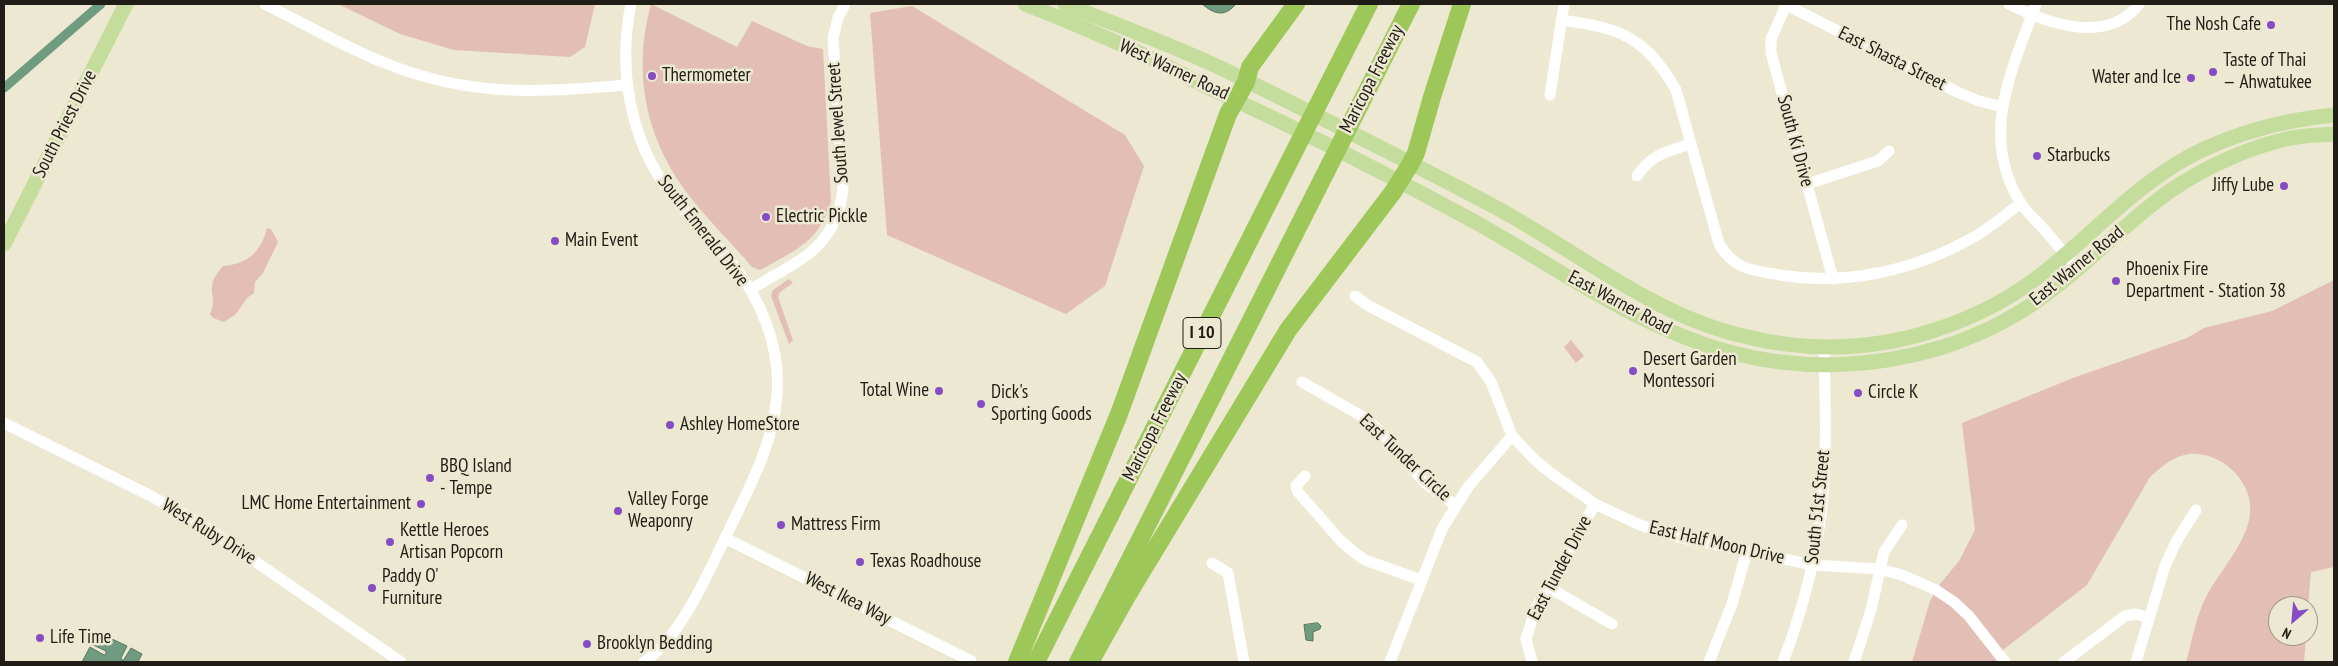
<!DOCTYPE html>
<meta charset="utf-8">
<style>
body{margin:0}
#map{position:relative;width:2338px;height:666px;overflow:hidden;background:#ede8d1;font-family:"PT Sans Narrow",sans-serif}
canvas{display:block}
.frame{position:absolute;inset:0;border:5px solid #1f1d15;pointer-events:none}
.north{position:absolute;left:2268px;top:596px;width:50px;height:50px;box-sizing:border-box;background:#ede8d1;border:1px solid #9b9786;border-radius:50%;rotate:207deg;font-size:14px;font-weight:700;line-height:20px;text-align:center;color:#1f1d15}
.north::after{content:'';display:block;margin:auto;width:18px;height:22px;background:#864cc3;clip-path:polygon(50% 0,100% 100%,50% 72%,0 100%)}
</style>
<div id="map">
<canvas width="2338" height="666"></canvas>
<div class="frame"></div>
<div class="north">N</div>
</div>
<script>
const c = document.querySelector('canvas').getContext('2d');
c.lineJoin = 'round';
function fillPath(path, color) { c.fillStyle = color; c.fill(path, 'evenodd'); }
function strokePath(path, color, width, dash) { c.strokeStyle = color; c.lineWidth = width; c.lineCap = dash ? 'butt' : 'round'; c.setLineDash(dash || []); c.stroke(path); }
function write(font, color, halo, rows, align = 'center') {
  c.font = font + ' "PT Sans Narrow",sans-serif'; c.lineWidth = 5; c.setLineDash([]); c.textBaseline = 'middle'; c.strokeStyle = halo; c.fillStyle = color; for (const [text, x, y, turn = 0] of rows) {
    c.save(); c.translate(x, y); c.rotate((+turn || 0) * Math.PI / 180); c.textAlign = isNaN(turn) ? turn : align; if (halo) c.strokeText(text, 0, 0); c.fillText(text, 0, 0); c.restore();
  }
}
const green = new Path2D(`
 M 338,4 L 595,4 L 585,47 L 570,57 L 454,50 L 400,34 Z
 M 651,4 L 737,47 L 752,21 L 807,46 L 823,49 L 831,201 C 820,241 796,250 762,269 L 759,270 L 752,267 C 730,241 704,216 684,189 C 644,133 633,70 651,4 Z
 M 912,6 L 1125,135 L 1144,166 L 1105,286 L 1066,314 L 887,235 L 870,13 Z
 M 267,228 L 271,229 L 278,242 L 263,273 L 255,282 L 254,293 L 247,298 L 236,314 L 224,322 L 213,318 L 210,314 C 216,302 211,296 212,285 C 213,278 219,271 223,266 C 248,264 261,252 267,228 Z
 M 789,279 L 793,283 L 780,292 L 778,297 L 793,340 L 789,344 L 771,296 L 773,290 Z
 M 2334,280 L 2334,567 L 2311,572 L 2308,606 L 2278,606 L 2278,636 L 2306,636 L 2304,662 L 2186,662 C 2192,641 2196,616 2206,597 C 2218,574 2241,549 2248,524 C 2260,488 2225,451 2189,454 C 2174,456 2161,467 2150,477 L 2087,585 L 1999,653 L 2005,662 L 1912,662 L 1930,601 L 1940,584 L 1959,561 L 1975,530 L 1962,423 L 2073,378 L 2187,338 L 2204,328 L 2272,311 Z
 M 1571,340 L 1584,356 L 1576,363 L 1564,347 Z`);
const water = new Path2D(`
 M 1202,4 L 1236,4 C 1225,17 1215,15 1202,4 Z
 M 1318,623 L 1321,626 L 1320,629 L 1313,632 L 1313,641 L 1306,640 L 1304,625 Z
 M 97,632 L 127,646 L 121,658 L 123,661 L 131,648 L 142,654 L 138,662 L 82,662 L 90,647 L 104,655 L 106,654 L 106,651 L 91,644 Z`);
const canal = new Path2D(`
 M 4,88 L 101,4`);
const minor = new Path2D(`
 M 265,4 C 305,24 344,47 385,63 C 468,97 540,93 626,85
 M 631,4 C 618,68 629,138 669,191 C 687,217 711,238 731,262 C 761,298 781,349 777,395 C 773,445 750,486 729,530 C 708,572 683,635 644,662
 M 1785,4 L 1957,92 L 1979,101 L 2003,107
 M 2009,4 C 2047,24 2108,45 2139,4
 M 2036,4 C 2012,70 1979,135 2020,202 C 2025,210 2033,218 2040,225 C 2053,239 2065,254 2077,269
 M 1786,5 L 1771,39 L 1771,53 L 1833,279
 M 1561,20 C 1620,28 1645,36 1676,90 L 1719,244 C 1735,270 1751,270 1780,275 C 1847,286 1916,270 1974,237 C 1991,227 2006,214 2021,203
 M 1550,95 L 1564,4
 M 1637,176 C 1652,154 1666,152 1691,144
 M 1807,184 L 1878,161 L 1889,151
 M 750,290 C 796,261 835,251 843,190 L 833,38 L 838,18 L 845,4
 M 1355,296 L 1367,305 L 1477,362 L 1491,382 L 1512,436 L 1535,460 L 1552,474 L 1595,504 L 1640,525 L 1678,537 L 1813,565 L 1879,569 L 1902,575 L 1936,590 L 1954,602 L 1969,616 L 2005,662
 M 1302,382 L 1365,418 L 1381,432 L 1424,482 L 1455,505
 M 4,423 L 151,496 L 201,524 L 401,662
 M 1305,476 L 1296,486 L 1298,492 L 1340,540 L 1355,553 L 1365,560 L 1421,580
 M 725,538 L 971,661
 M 1212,563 L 1228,573 L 1244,662
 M 1548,587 L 1612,624
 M 1390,662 L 1442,529 L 1468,487 L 1512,436
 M 1532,662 L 1526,639 L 1535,610 L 1595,504
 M 1709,662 L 1732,604 L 1747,551
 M 1783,662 C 1803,609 1818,553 1823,496 C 1827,447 1825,396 1824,347
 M 1854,662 L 1871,610 L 1884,552 L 1902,525
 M 2064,662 L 2125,616 L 2136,614 L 2149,618
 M 2136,662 L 2165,566 L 2176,542 L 2196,510`);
const major = new Path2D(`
 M 1025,4 C 1066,20 1106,37 1146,56 C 1170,67 1194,81 1218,92 C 1302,131 1385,173 1466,217 C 1553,264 1636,328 1733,353 C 1802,371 1875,368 1943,347 C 1984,334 2025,312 2058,285 C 2097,255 2130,219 2170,191 C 2205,167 2249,147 2291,138 C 2305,135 2320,135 2334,134
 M 1065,4 C 1119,26 1176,46 1229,72 C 1318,116 1407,160 1495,207 C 1575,250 1650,313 1739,335 C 1804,352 1871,351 1935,330 C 1975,317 2015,296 2047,270 C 2095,232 2137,184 2192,155 C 2237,132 2284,120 2334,115
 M 4,244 L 126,4`);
const highway = new Path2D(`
 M 1017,662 L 1119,414 L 1228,114 L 1246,82 L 1250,67 L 1296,4
 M 1036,662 L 1369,4
 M 1078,662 L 1411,4
 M 1090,662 L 1127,596 L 1288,330 L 1393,192 L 1411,163 L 1416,153 L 1432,97 L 1462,4`);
const markers = [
 [2271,25,5,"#864cc3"],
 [2213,72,5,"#864cc3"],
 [652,76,5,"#864cc3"],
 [2191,78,5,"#864cc3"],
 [2037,156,5,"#864cc3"],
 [2284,186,5,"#864cc3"],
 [766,217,5,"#864cc3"],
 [555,241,5,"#864cc3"],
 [2116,281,5,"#864cc3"],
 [1633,371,5,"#864cc3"],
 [939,391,5,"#864cc3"],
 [1858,393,5,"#864cc3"],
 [981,404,5,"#864cc3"],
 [670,425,5,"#864cc3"],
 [430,478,5,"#864cc3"],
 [421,504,5,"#864cc3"],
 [618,511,5,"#864cc3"],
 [781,525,5,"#864cc3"],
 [390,542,5,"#864cc3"],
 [860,562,5,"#864cc3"],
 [372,588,5,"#864cc3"],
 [40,638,5,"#864cc3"],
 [587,644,5,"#864cc3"]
];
const shields = [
 [1202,333,38]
];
const shieldNames = [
 ["I 10",1202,333]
];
const poiNames = [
 ["The Nosh Cafe",2261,25,"right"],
 ["Taste of Thai",2223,61],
 ["— Ahwatukee",2223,83],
 ["Thermometer",662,76],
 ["Water and Ice",2181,78,"right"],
 ["Starbucks",2047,156],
 ["Jiffy Lube",2274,186,"right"],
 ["Electric Pickle",776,217],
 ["Main Event",565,241],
 ["Phoenix Fire",2126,270],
 ["Department - Station 38",2126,292],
 ["Desert Garden",1643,360],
 ["Montessori",1643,382],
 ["Total Wine",929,391,"right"],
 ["Dick's",991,393],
 ["Sporting Goods",991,415],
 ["Circle K",1868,393],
 ["Ashley HomeStore",680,425],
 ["BBQ Island",440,467],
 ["- Tempe",440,489],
 ["Valley Forge",628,500],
 ["Weaponry",628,522],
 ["LMC Home Entertainment",411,504,"right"],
 ["Mattress Firm",791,525],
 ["Kettle Heroes",400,531],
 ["Artisan Popcorn",400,553],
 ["Texas Roadhouse",870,562],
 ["Paddy O'",382,577],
 ["Furniture",382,599],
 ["Life Time",50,638],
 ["Brooklyn Bedding",597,644]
];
const streetNames = [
 ["East Shasta Street",1892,59,27],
 ["West Warner Road",1174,70,25],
 ["Maricopa Freeway",1372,79,-63],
 ["South Jewel Street",838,123,-94],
 ["South Priest Drive",65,124,-63],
 ["South Ki Drive",1795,141,75],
 ["South Emerald Drive",703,231,52],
 ["East Warner Road",2077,266,-39],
 ["East Warner Road",1620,303,28],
 ["Maricopa Freeway",1155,427,-63],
 ["East Tunder Circle",1405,458,43],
 ["South 51st Street",1818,507,-84],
 ["West Ruby Drive",209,532,32],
 ["East Half Moon Drive",1717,543,13],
 ["East Tunder Drive",1560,568,-62],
 ["West Ikea Way",848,599,27]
];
fillPath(green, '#e2beb5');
fillPath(water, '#6f9b80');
strokePath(water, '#577560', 1);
strokePath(canal, '#6f9b80', 9);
strokePath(minor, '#fff', 11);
strokePath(major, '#c5dd9c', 15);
strokePath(highway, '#9ec75a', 18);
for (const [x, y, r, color] of markers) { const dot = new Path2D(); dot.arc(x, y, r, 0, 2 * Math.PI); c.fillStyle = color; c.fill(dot); strokePath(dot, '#ede8d1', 2); }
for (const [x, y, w] of shields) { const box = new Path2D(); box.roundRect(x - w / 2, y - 15.5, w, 31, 4); c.fillStyle = '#ede8d1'; c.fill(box); strokePath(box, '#1f1d15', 1); }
write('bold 18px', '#1f1d15', null, shieldNames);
write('19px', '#1f1d15', '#ede8d1', poiNames, 'left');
write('19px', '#1f1d15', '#ede8d1', streetNames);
</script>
